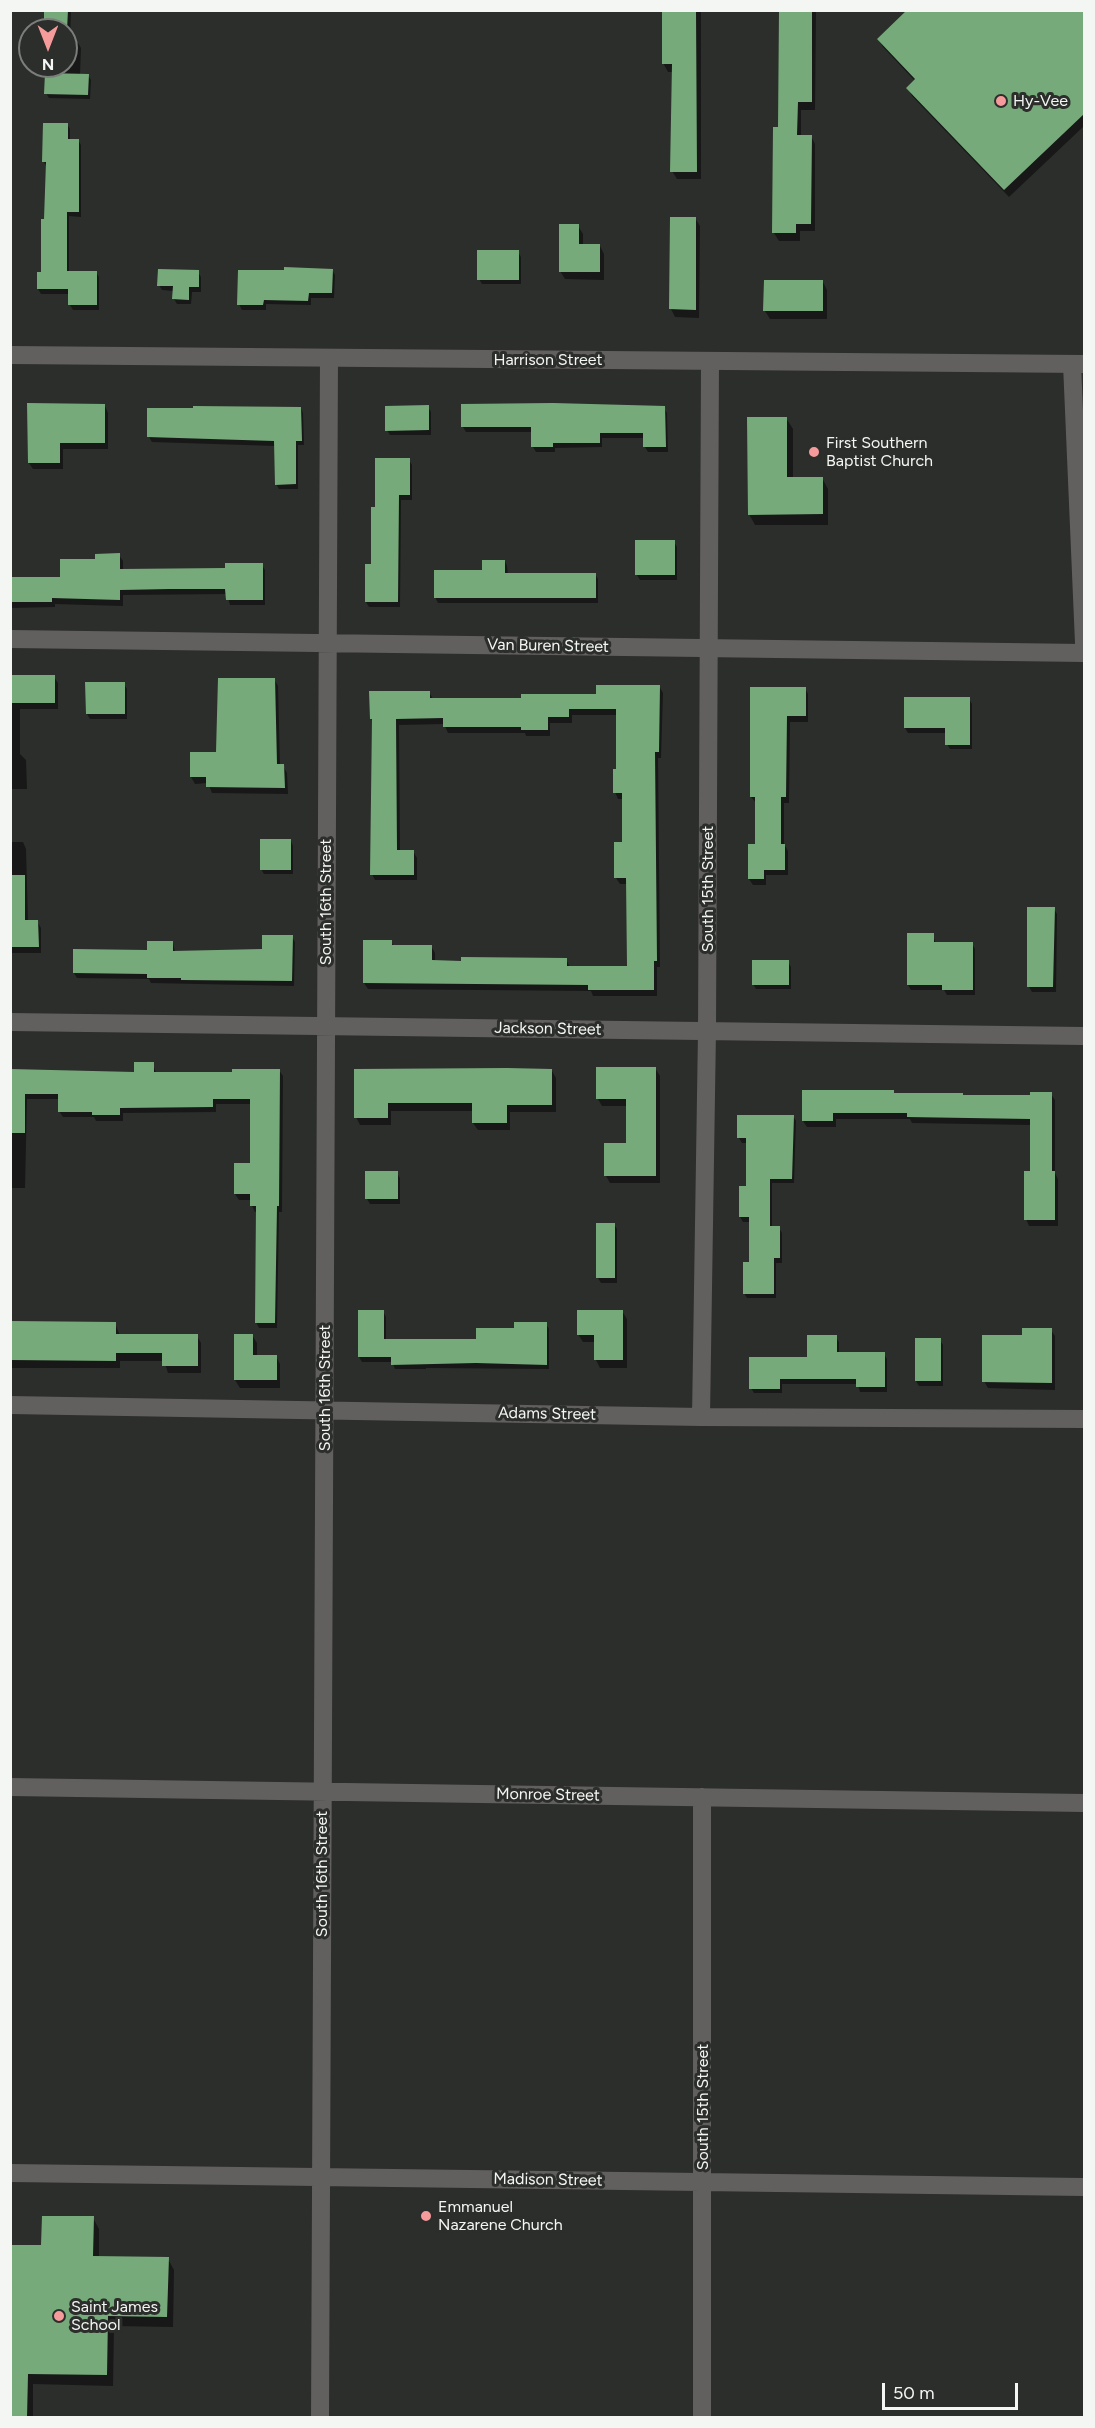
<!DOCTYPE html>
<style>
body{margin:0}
#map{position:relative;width:1095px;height:2428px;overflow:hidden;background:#2b2e2b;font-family:Figtree,sans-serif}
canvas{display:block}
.frame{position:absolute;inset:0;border:12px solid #f4f6f4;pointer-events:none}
.north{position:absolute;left:18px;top:18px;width:60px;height:60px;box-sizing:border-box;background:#2b2e2b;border:2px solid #7b7e7b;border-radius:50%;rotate:180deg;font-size:16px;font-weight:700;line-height:24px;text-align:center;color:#f4f6f4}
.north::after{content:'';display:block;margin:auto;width:21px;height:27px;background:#f59b9b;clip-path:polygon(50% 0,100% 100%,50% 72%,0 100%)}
.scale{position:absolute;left:882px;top:2383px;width:136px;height:27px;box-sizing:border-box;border:3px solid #f4f6f4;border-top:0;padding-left:8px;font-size:18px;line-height:21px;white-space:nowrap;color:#f4f6f4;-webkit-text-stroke:4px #2b2e2b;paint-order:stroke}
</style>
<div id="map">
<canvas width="1095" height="2428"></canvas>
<div class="frame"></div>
<div class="north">N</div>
<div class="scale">50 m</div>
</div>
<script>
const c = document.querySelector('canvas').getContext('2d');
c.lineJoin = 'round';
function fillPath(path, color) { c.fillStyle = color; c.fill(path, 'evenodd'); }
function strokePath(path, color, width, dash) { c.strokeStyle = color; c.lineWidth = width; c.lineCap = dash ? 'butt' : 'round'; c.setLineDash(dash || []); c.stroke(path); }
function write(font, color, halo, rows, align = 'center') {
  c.font = font + ' Figtree,sans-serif'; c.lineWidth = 6; c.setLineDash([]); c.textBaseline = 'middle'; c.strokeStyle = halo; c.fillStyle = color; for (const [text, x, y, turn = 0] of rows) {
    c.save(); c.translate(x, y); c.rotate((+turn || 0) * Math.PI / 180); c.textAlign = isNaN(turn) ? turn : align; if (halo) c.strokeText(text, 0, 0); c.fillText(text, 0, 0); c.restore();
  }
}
const shadow = new Path2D(`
 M 45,10 L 71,10 L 70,42 L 78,43 L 81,48 L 80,75 L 88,75 L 91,80 L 90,99 L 49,98 L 46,93 L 46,70 L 44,66 L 66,66 L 66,30 L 44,30 Z
 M 664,10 L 701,10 L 701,179 L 677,179 L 672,171 L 673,72 L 668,72 L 663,63 Z
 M 780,10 L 816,10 L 815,110 L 801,110 L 801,136 L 811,136 L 815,144 L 815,231 L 800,231 L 800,241 L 779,241 L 774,233 L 779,128 Z
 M 909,10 L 1084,10 L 1084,126 L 1009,197 L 912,96 L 908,88 L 915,81 L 883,47 L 878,39 Z
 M 67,124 L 70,129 L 70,140 L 78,140 L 81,145 L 81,217 L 69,216 L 69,272 L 96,272 L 99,277 L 99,310 L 73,310 L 70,305 L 70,294 L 41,294 L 38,289 L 38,273 L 42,273 L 46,221 L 47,168 L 44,162 Z
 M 695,218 L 700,226 L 699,318 L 675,317 L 671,309 Z
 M 578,226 L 583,234 L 583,246 L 600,246 L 604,254 L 604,280 L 565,279 L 560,271 Z
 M 518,252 L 521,257 L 521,284 L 482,284 L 479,279 Z
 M 332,270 L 335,275 L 334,298 L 311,298 L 311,305 L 266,304 L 266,310 L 242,310 L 239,304 Z
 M 198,272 L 201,277 L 201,292 L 192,292 L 191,304 L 177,304 L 174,299 L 174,291 L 162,290 L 159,285 Z
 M 823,282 L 827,290 L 827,319 L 770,319 L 765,311 Z
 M 105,406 L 108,413 L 108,449 L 63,449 L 63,469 L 33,469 L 29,463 Z
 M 428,407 L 431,412 L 431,435 L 390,435 L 387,430 Z
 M 301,408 L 303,413 L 304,445 L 298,445 L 298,489 L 279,489 L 276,484 L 276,446 L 152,442 L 149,437 Z
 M 664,408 L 667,413 L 668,452 L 648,452 L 645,447 L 645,438 L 602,438 L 602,447 L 555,448 L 555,452 L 536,452 L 533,447 L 533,432 L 466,432 L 463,427 Z
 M 786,418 L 793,429 L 793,478 L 822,478 L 828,489 L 828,525 L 755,525 L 749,514 Z
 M 409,460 L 412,465 L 412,500 L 401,500 L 400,607 L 369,607 L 366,602 L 373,565 L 377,509 Z
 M 636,542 L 674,542 L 677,547 L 677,580 L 640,580 L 637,575 Z
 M 119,555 L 123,561 L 123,570 L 227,569 L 262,565 L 265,570 L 265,605 L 230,605 L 227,594 L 123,595 L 123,606 L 55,604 L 55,607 L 10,608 L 10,579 L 61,578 L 96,560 Z
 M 505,561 L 507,566 L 508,575 L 595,574 L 598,579 L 598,603 L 438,603 L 435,597 Z
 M 10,677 L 54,677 L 58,683 L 58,709 L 20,709 L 20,754 L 26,760 L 27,789 L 10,789 Z
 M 274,679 L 278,686 L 280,766 L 283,766 L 287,773 L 288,794 L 212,793 L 208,783 L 195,784 L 191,777 L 217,753 Z
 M 124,684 L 127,689 L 127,719 L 90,719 L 87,714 Z
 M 659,686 L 663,693 L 661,758 L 658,758 L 660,967 L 657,967 L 657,996 L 593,996 L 591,991 L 368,989 L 364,983 L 391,942 L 394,946 L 431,946 L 435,953 L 435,962 L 566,959 L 570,968 L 629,968 L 627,884 L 620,884 L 616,878 L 623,844 L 623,799 L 618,799 L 615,792 L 618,771 L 618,715 L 572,715 L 572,723 L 550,723 L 550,736 L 526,736 L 525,733 L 448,733 L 444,724 L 399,725 L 400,851 L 413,851 L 417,858 L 417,880 L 375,880 L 372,874 L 373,722 L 371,718 L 429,692 L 433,699 L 522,699 L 597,695 Z
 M 751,688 L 805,688 L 808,694 L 808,722 L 790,722 L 789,803 L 784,803 L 784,844 L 788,851 L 788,875 L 766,875 L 766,885 L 753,885 L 749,879 L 756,845 L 756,803 L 751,797 Z
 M 905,699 L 969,699 L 972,704 L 972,749 L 950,749 L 947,744 L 947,733 L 908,733 L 905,728 Z
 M 291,841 L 293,846 L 293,874 L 264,874 L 261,869 Z
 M 10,842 L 23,842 L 26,849 L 28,921 L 37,921 L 41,928 L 41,953 L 10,953 Z
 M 1054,909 L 1057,914 L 1056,992 L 1032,992 L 1029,987 Z
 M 933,935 L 936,944 L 972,944 L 975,949 L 975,995 L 947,995 L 944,990 L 911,990 L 908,985 Z
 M 292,937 L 295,942 L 294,986 L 151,983 L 149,979 L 77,978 L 74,973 L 74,951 L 148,952 L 173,943 L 175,952 L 263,950 Z
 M 788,962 L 791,967 L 791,989 L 756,989 L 753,984 Z
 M 153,1064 L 156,1073 L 234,1073 L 279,1070 L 283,1076 L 282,1212 L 279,1212 L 277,1328 L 259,1328 L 256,1322 L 258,1212 L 255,1212 L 252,1206 L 252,1200 L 239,1200 L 235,1194 L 235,1164 L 251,1164 L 251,1104 L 216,1104 L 216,1112 L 123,1113 L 123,1121 L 96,1121 L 94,1117 L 63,1117 L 59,1111 L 59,1099 L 27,1099 L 25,1188 L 11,1188 L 10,1196 L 10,1071 L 136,1073 Z
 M 655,1068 L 660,1076 L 660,1183 L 610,1183 L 606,1176 L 628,1145 L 628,1106 L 602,1106 L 598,1099 Z
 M 356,1070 L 552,1071 L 556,1078 L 556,1112 L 510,1112 L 510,1130 L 478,1130 L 473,1123 L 473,1111 L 391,1111 L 391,1125 L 360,1125 L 356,1117 Z
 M 1051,1094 L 1055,1100 L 1055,1173 L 1058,1179 L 1058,1226 L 1029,1226 L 1026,1219 L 1031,1173 L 1031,1125 L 912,1123 L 910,1119 L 836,1119 L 836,1127 L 807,1127 L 803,1121 L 895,1095 L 1031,1097 Z
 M 793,1116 L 796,1121 L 794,1183 L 772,1183 L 772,1228 L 779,1228 L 782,1233 L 782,1263 L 776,1263 L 776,1298 L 747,1298 L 744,1293 L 750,1263 L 750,1222 L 743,1222 L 740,1217 L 740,1187 L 748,1187 L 748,1143 L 742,1143 L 739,1138 Z
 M 397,1173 L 400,1178 L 400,1204 L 370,1204 L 367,1199 Z
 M 614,1224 L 617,1229 L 617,1283 L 601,1283 L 598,1278 Z
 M 383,1311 L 386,1317 L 386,1340 L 477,1340 L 546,1324 L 549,1329 L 549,1369 L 426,1368 L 426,1369 L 395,1369 L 392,1362 L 362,1362 L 359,1357 Z
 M 622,1311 L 627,1319 L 627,1368 L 600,1368 L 596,1360 L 596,1342 L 583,1342 L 578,1334 Z
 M 10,1322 L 115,1323 L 120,1336 L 197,1336 L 201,1343 L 201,1373 L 168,1373 L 164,1361 L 120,1361 L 120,1368 L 10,1368 Z
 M 1051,1330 L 1055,1336 L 1055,1390 L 988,1388 L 984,1381 L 1024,1336 Z
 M 252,1335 L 257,1343 L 257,1356 L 276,1356 L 280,1364 L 280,1388 L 240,1388 L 235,1380 Z
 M 836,1337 L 839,1342 L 839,1354 L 884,1354 L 887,1359 L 887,1392 L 860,1392 L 858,1384 L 782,1384 L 782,1393 L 754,1393 L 751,1388 L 808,1359 Z
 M 940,1340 L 943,1345 L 943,1386 L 919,1386 L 916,1381 Z
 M 93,2218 L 99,2229 L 99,2257 L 168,2259 L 174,2270 L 173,2327 L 114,2326 L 113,2386 L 33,2384 L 33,2418 L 10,2418 L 43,2246 Z`);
const building = new Path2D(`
 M 44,10 L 68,10 L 67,30 L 44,30 Z
 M 662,10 L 696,10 L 697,172 L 670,172 L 672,64 L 662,64 Z
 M 779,10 L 812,10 L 812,102 L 798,102 L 797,135 L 812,135 L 811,224 L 796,224 L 796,233 L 772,233 L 773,127 L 778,127 Z
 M 907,10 L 1084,10 L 1084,114 L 1004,190 L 906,88 L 915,79 L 877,39 Z
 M 45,73 L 89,74 L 88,95 L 44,94 Z
 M 43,123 L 68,123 L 68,139 L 79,139 L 79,212 L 67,212 L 67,271 L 97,271 L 97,305 L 68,305 L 68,289 L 37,289 L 37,272 L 41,272 L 41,219 L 44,219 L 46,162 L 42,162 Z
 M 670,217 L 696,217 L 696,310 L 669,309 Z
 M 559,224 L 579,224 L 579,244 L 600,244 L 600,272 L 559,272 Z
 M 477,250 L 519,250 L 519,280 L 477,280 Z
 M 284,267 L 333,269 L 332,293 L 309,293 L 308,301 L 264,300 L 263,305 L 237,305 L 238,270 L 284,270 Z
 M 158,269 L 199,270 L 199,287 L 189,287 L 189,300 L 172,299 L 173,286 L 157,286 Z
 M 764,280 L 823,280 L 823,311 L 763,311 Z
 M 27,403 L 105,404 L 105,443 L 60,443 L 60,463 L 28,463 Z
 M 553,403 L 665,406 L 666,447 L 643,447 L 643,433 L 600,433 L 600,443 L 553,443 L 553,447 L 531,447 L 531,427 L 461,427 L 461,404 Z
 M 429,405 L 429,430 L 385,431 L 385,406 Z
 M 193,406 L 301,407 L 302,441 L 296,441 L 296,484 L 275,485 L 274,441 L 147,437 L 147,408 L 193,408 Z
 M 747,417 L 787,417 L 787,477 L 823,477 L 823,514 L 748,515 Z
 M 375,458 L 410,458 L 410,495 L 399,495 L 398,602 L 365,602 L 365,564 L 371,564 L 371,507 L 375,507 Z
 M 635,540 L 675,540 L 675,575 L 635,575 Z
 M 120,553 L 120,569 L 225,568 L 225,563 L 263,563 L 263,600 L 226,600 L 225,589 L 169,589 L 120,590 L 120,600 L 52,598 L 52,602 L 10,602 L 10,577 L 60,577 L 60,559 L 95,559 L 95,554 Z
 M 482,560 L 505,560 L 505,573 L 596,573 L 596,598 L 434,598 L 434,570 L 482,570 Z
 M 10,675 L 55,675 L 55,703 L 10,703 Z
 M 218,678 L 275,678 L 277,764 L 284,764 L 285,788 L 206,787 L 206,777 L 190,777 L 190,752 L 216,752 Z
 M 85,682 L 125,682 L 125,714 L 86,714 Z
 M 596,685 L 660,685 L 659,752 L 655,752 L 657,961 L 654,961 L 654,990 L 588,990 L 588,985 L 363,983 L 363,940 L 392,940 L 392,945 L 432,945 L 432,960 L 461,961 L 461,957 L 567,958 L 567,966 L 627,966 L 626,878 L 614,878 L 614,842 L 622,842 L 622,793 L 613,793 L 613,769 L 616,769 L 616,709 L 569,709 L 569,717 L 548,717 L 548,730 L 521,730 L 521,727 L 443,727 L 443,718 L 396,719 L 397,850 L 414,850 L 414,875 L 370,875 L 372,719 L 370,719 L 369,691 L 430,691 L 430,698 L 521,698 L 521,694 L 596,694 Z
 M 750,687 L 806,687 L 806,716 L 787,716 L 786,797 L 781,797 L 781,844 L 785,844 L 785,870 L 764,870 L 764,879 L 748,879 L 748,844 L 755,844 L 755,797 L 750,797 Z
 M 904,697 L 970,697 L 970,745 L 945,745 L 945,728 L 904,728 Z
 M 260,839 L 291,839 L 291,870 L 260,870 Z
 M 10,875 L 25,875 L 25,920 L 38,920 L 39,947 L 10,947 Z
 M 1027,907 L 1055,907 L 1053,987 L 1027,987 Z
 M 907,933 L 934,933 L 934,942 L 973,942 L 973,990 L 942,990 L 942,985 L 907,985 Z
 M 262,935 L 293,935 L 292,981 L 181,980 L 181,978 L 147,978 L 147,974 L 73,973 L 73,949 L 147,950 L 147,941 L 173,941 L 173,951 L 262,949 Z
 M 752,960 L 789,960 L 789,985 L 752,985 Z
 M 134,1062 L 154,1062 L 154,1072 L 232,1072 L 232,1069 L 280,1069 L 279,1206 L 277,1206 L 275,1323 L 255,1323 L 256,1206 L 250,1206 L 250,1194 L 234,1194 L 234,1163 L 250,1163 L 250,1099 L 213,1099 L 213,1107 L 120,1108 L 120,1115 L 92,1115 L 92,1112 L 58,1112 L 58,1094 L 25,1094 L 25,1133 L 10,1133 L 10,1069 L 134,1072 Z
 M 596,1067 L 656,1067 L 656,1176 L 604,1176 L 604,1143 L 626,1143 L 626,1099 L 596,1099 Z
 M 507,1068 L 552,1069 L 552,1105 L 507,1105 L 507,1123 L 472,1123 L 472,1103 L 388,1103 L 388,1118 L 354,1118 L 354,1069 Z
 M 802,1090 L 894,1090 L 894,1093 L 963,1093 L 963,1095 L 1030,1095 L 1030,1092 L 1052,1092 L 1052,1171 L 1055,1171 L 1055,1220 L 1024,1220 L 1024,1171 L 1030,1171 L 1030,1119 L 907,1117 L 907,1113 L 833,1113 L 833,1121 L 802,1121 Z
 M 737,1115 L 794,1115 L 792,1179 L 770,1179 L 770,1226 L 780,1226 L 780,1258 L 774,1258 L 774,1294 L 743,1294 L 743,1262 L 749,1262 L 749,1217 L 739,1217 L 739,1186 L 746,1186 L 746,1138 L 737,1138 Z
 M 365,1171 L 398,1171 L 398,1199 L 365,1199 Z
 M 596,1223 L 615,1223 L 615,1278 L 596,1278 Z
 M 358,1310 L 384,1310 L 384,1339 L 476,1339 L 476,1328 L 514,1328 L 514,1322 L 547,1322 L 547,1365 L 476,1363 L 391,1365 L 391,1357 L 358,1357 Z
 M 577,1310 L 623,1310 L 623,1360 L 594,1360 L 594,1335 L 577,1335 Z
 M 10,1321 L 116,1322 L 116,1334 L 198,1334 L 198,1366 L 162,1366 L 162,1353 L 116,1353 L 116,1361 L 10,1360 Z
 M 1022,1328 L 1052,1328 L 1052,1383 L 982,1382 L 982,1335 L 1022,1335 Z
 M 234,1334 L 253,1334 L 253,1355 L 277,1355 L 277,1380 L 234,1380 Z
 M 807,1335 L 837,1335 L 837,1352 L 885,1352 L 885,1387 L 856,1387 L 856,1379 L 780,1379 L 780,1389 L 749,1389 L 749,1357 L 807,1357 Z
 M 915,1338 L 941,1338 L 941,1381 L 915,1381 Z
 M 42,2216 L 94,2216 L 93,2256 L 169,2257 L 167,2317 L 108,2316 L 107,2375 L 28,2374 L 27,2418 L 10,2418 L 10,2245 L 41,2245 Z`);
const minor = new Path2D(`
 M 1072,364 L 1084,643
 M 10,639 L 1084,653
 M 10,1022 L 1084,1036
 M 10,1405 L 701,1417 L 1084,1419
 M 701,1417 L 707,1031 L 710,361
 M 10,1787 L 1084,1803
 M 702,1797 L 702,2418
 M 10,2173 L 1084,2187
 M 320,2418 L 329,358`);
const tertiary = new Path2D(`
 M 10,355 L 1084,364`);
const markers = [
 [1001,101,6,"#f59b9b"],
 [814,452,6,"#f59b9b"],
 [426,2216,6,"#f59b9b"],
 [59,2316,6,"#f59b9b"]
];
const poiNames = [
 ["Hy-Vee",1013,101],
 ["First Southern",826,443],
 ["Baptist Church",826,461],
 ["Emmanuel",438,2207],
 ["Nazarene Church",438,2225],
 ["Saint James",71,2307],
 ["School",71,2325]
];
const streetNames = [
 ["Harrison Street",548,360],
 ["Van Buren Street",548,646,1],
 ["South 15th Street",708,889,-90],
 ["South 16th Street",326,902,-90],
 ["Jackson Street",548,1029,1],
 ["South 16th Street",325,1388,-90],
 ["Adams Street",547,1414,1],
 ["Monroe Street",548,1795,1],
 ["South 16th Street",322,1874,-90],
 ["South 15th Street",703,2107,-90],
 ["Madison Street",548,2180,1]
];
fillPath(shadow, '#0007');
fillPath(building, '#77aa7a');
strokePath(minor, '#625f5f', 18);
strokePath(tertiary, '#625f5f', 18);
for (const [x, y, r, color] of markers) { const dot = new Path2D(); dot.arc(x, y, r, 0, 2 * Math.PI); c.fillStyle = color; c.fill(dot); strokePath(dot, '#2b2e2b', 2); }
write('16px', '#f4f6f4', '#2b2e2b', poiNames, 'left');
write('16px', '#f4f6f4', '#2b2e2b', streetNames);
</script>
